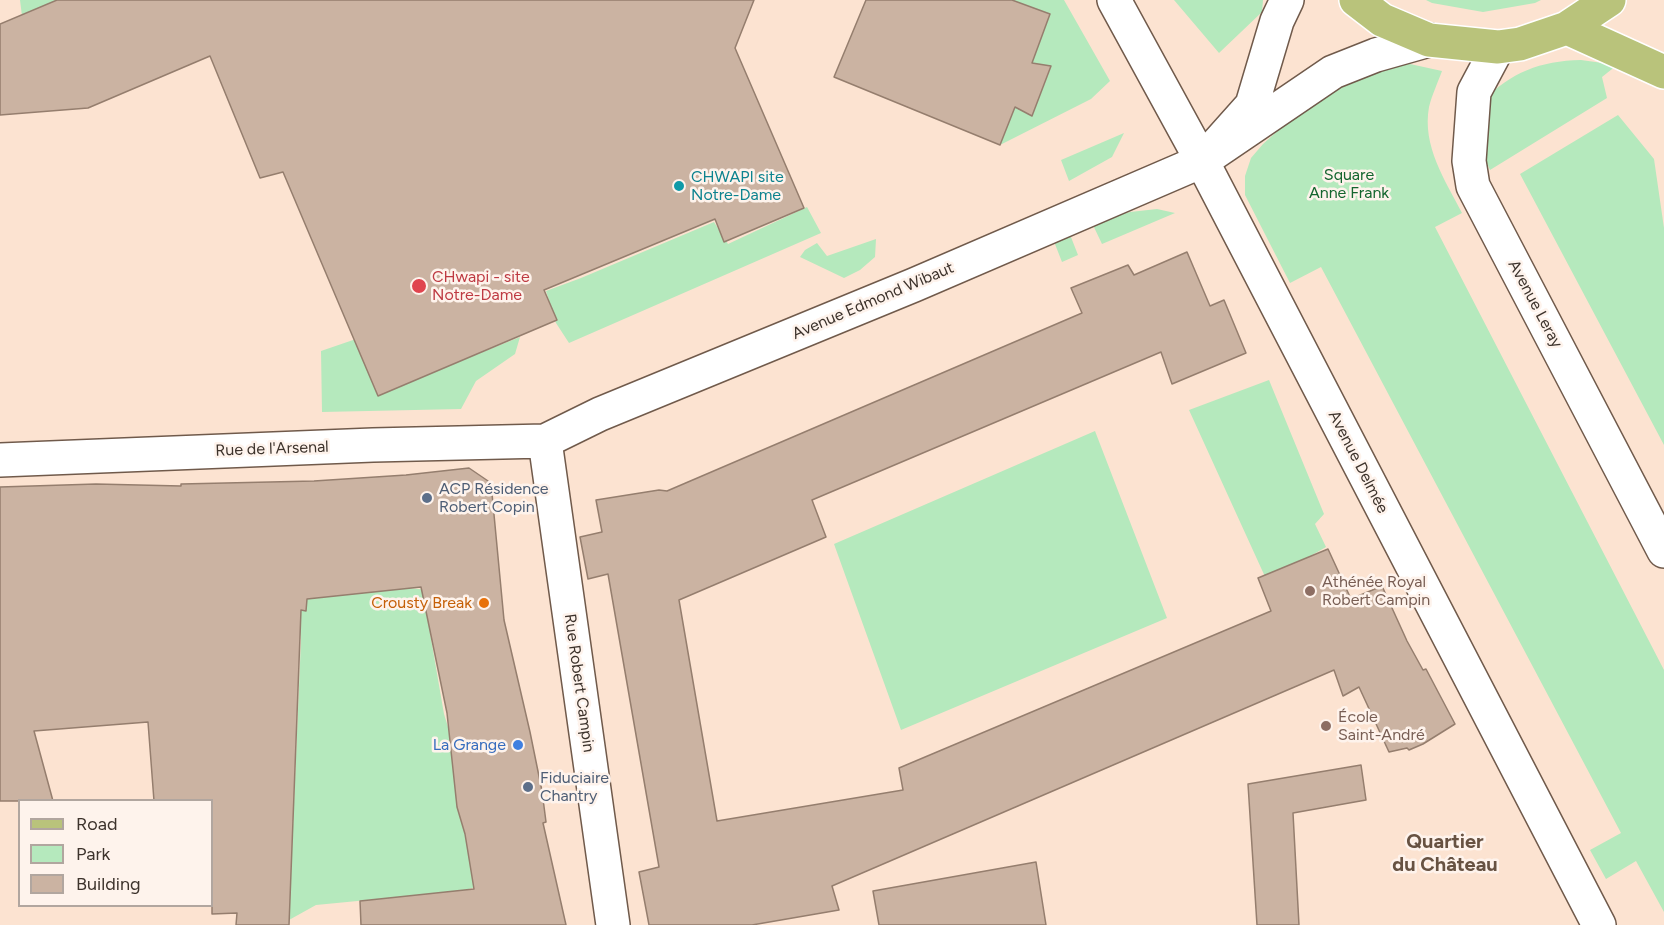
<!DOCTYPE html>
<meta charset="utf-8">
<style>
body{margin:0}
#map{position:relative;width:1664px;height:925px;overflow:hidden;background:#fce3d1;font-family:Figtree,sans-serif}
canvas{display:block}
.legend{position:absolute;left:18px;top:799px;width:195px;height:108px;box-sizing:border-box;background:#fef3ec;border:2px solid #b1a69f;margin:0;padding:8px 10px;list-style:none;font-size:18px;color:#3d332c}
.legend li{display:flex;align-items:center;gap:12px;height:30px}
.legend b{width:30px;border:2px solid #b1a69f}
</style>
<div id="map">
<canvas width="1664" height="925"></canvas>
<ul class="legend">
<li><b style="height:8px;background:#b9c37b"></b>Road</li>
<li><b style="height:16px;background:#b5e9bd"></b>Park</li>
<li><b style="height:16px;background:#cbb3a2"></b>Building</li>
</ul>
</div>
<script>
const c = document.querySelector('canvas').getContext('2d');
c.lineJoin = 'round';
function fillPath(path, color) { c.fillStyle = color; c.fill(path, 'evenodd'); }
function strokePath(path, color, width, dash) { c.strokeStyle = color; c.lineWidth = width; c.lineCap = dash ? 'butt' : 'round'; c.setLineDash(dash || []); c.stroke(path); }
function write(font, color, halo, rows, align = 'center') {
  c.font = font + ' Figtree,sans-serif'; c.lineWidth = 5; c.setLineDash([]); c.textBaseline = 'middle'; c.strokeStyle = halo; c.fillStyle = color; for (const [text, x, y, turn = 0] of rows) {
    c.save(); c.translate(x, y); c.rotate((+turn || 0) * Math.PI / 180); c.textAlign = isNaN(turn) ? turn : align; if (halo) c.strokeText(text, 0, 0); c.fillText(text, 0, 0); c.restore();
  }
}
const green = new Path2D(`
 M 20,0 L 57,0 L 55,5 L 22,16 Z
 M 1012,0 L 1064,0 L 1110,81 L 1091,99 L 1000,145 L 1015,107 L 1032,116 L 1051,67 L 1032,63 Z
 M 1174,0 L 1263,0 L 1262,12 L 1219,53 Z
 M 1426,0 L 1541,0 L 1535,3 L 1483,12 L 1432,3 Z
 M 1581,60 L 1617,65 L 1602,77 L 1607,98 L 1490,170 L 1483,155 L 1482,102 C 1511,72 1540,61 1581,60 Z
 M 1410,64 L 1442,71 C 1438,82 1432,95 1429,107 C 1422,146 1445,180 1462,213 L 1435,227 L 1664,670 L 1664,912 L 1636,861 L 1606,879 L 1590,850 L 1621,833 L 1321,267 L 1290,283 L 1245,195 L 1245,176 L 1251,158 L 1263,144 L 1325,88 L 1375,68 Z
 M 1618,115 L 1654,159 L 1664,228 L 1664,445 L 1520,174 Z
 M 1124,133 L 1112,157 L 1069,181 L 1061,160 Z
 M 807,207 L 821,233 L 569,343 L 556,323 L 546,291 L 581,278 L 714,222 L 728,244 Z
 M 1157,209 L 1175,213 L 1102,244 L 1092,223 L 1130,212 Z
 M 1069,232 L 1078,255 L 1062,262 L 1053,239 Z
 M 876,239 L 875,257 L 860,270 L 844,278 L 800,257 L 805,250 L 817,243 L 827,256 Z
 M 520,337 L 515,354 L 476,381 L 461,409 L 322,412 L 321,351 L 356,339 L 378,394 Z
 M 1269,380 L 1324,514 L 1315,524 L 1326,547 L 1267,581 L 1189,410 Z
 M 1095,431 L 1167,618 L 901,730 L 834,544 Z
 M 409,588 L 428,590 L 430,633 L 444,714 L 452,740 L 455,790 L 471,854 L 476,887 L 461,891 L 316,905 L 289,920 L 301,640 L 298,611 L 307,599 Z`);
const building = new Path2D(`
 M 57,0 L 754,0 L 735,48 L 804,208 L 724,242 L 715,219 L 544,290 L 557,320 L 378,396 L 283,172 L 260,178 L 210,56 L 88,108 L 0,115 L 0,24 Z
 M 866,0 L 1012,0 L 1050,14 L 1032,63 L 1051,66 L 1032,116 L 1015,107 L 1000,145 L 834,77 Z
 M 1187,252 L 1210,306 L 1224,300 L 1246,353 L 1172,384 L 1161,352 L 812,500 L 826,537 L 679,600 L 717,821 L 903,790 L 899,768 L 1271,611 L 1258,578 L 1328,549 L 1351,599 L 1382,586 L 1407,641 L 1423,670 L 1426,669 L 1455,724 L 1423,744 L 1409,750 L 1407,748 L 1389,752 L 1359,687 L 1343,696 L 1334,670 L 832,886 L 839,910 L 752,925 L 649,925 L 639,872 L 659,867 L 608,574 L 588,579 L 580,537 L 602,532 L 596,500 L 659,490 L 667,491 L 1082,313 L 1071,288 L 1128,265 L 1134,275 Z
 M 469,468 L 491,483 L 504,620 L 530,732 L 542,791 L 546,822 L 543,823 L 566,925 L 361,925 L 360,901 L 474,889 L 465,834 L 457,807 L 447,713 L 421,587 L 307,599 L 306,611 L 301,610 L 289,925 L 236,925 L 237,913 L 212,914 L 212,801 L 154,801 L 148,722 L 34,731 L 53,801 L 0,801 L 0,487 L 96,484 L 181,486 L 181,484 L 314,481 L 406,475 Z
 M 1361,765 L 1366,800 L 1293,813 L 1299,925 L 1257,925 L 1248,784 Z
 M 1036,862 L 1046,925 L 879,925 L 873,891 Z`);
const minor = new Path2D(`
 M 1114,0 L 1202,161 L 1599,925
 M 1287,0 L 1277,21 L 1252,105 L 1202,161 L 1333,72 L 1376,55 L 1429,40
 M 1498,47 L 1474,92 L 1469,161 L 1473,186 L 1664,551
 M 545,441 L 613,925
 M 0,460 L 373,445 L 545,441 L 600,414 L 914,285 L 1202,161`);
const major = new Path2D(`
 M 1356,0 L 1382,20 L 1429,40 L 1498,47 L 1520,44 L 1567,28 L 1609,0
 M 1567,28 L 1664,72`);
const markers = [
 [679,186,6,"#0f9aa8"],
 [419,286,8,"#e0444e"],
 [427,498,6,"#5c6f8a"],
 [1310,591,6,"#8d6e63"],
 [484,603,6,"#e8710a"],
 [1326,726,6,"#8d6e63"],
 [518,745,6,"#3f7fe0"],
 [528,787,6,"#5c6f8a"]
];
const parkNames = [
 ["Square",1349,175],
 ["Anne Frank",1349,193]
];
const cultureNames = [
 ["CHWAPI site",691,177],
 ["Notre-Dame",691,195]
];
const healthNames = [
 ["CHwapi - site",432,277],
 ["Notre-Dame",432,295]
];
const streetNames = [
 ["Avenue Edmond Wibaut",873,301,-23],
 ["Avenue Leray",1535,304,62],
 ["Rue de l'Arsenal",272,449,-2],
 ["Avenue Delmée",1358,462,63],
 ["Rue Robert Campin",579,683,82]
];
const serviceNames = [
 ["ACP Résidence",439,489],
 ["Robert Copin",439,507],
 ["Fiduciaire",540,778],
 ["Chantry",540,796]
];
const educationNames = [
 ["Athénée Royal",1322,582],
 ["Robert Campin",1322,600],
 ["École",1338,717],
 ["Saint-André",1338,735]
];
const foodNames = [
 ["Crousty Break",472,603]
];
const shopNames = [
 ["La Grange",506,745]
];
const quarterNames = [
 ["Quartier",1445,842],
 ["du Château",1445,865]
];
fillPath(green, '#b5e9bd');
fillPath(building, '#cbb3a2');
strokePath(building, '#957e6e', 1.5);
strokePath(minor, '#705a4b', 36);
strokePath(major, '#fff', 36);
strokePath(minor, '#fff', 33);
strokePath(major, '#b9c37b', 33);
for (const [x, y, r, color] of markers) { const dot = new Path2D(); dot.arc(x, y, r, 0, 2 * Math.PI); c.fillStyle = color; c.fill(dot); strokePath(dot, '#fef3ec', 2); }
write('16px', '#14652e', '#fef3ec', parkNames);
write('16px', '#0d838f', '#fef3ec', cultureNames, 'left');
write('16px', '#be3a42', '#fef3ec', healthNames, 'left');
write('16px', '#3d332c', '#fef3ec', streetNames);
write('16px', '#4e5e75', '#fef3ec', serviceNames, 'left');
write('16px', '#785e54', '#fef3ec', educationNames, 'left');
write('16px', '#c56008', '#fef3ec', foodNames, 'right');
write('16px', '#366cbe', '#fef3ec', shopNames, 'right');
write('bold 20px', '#675242', '#fef3ec', quarterNames);
</script>
